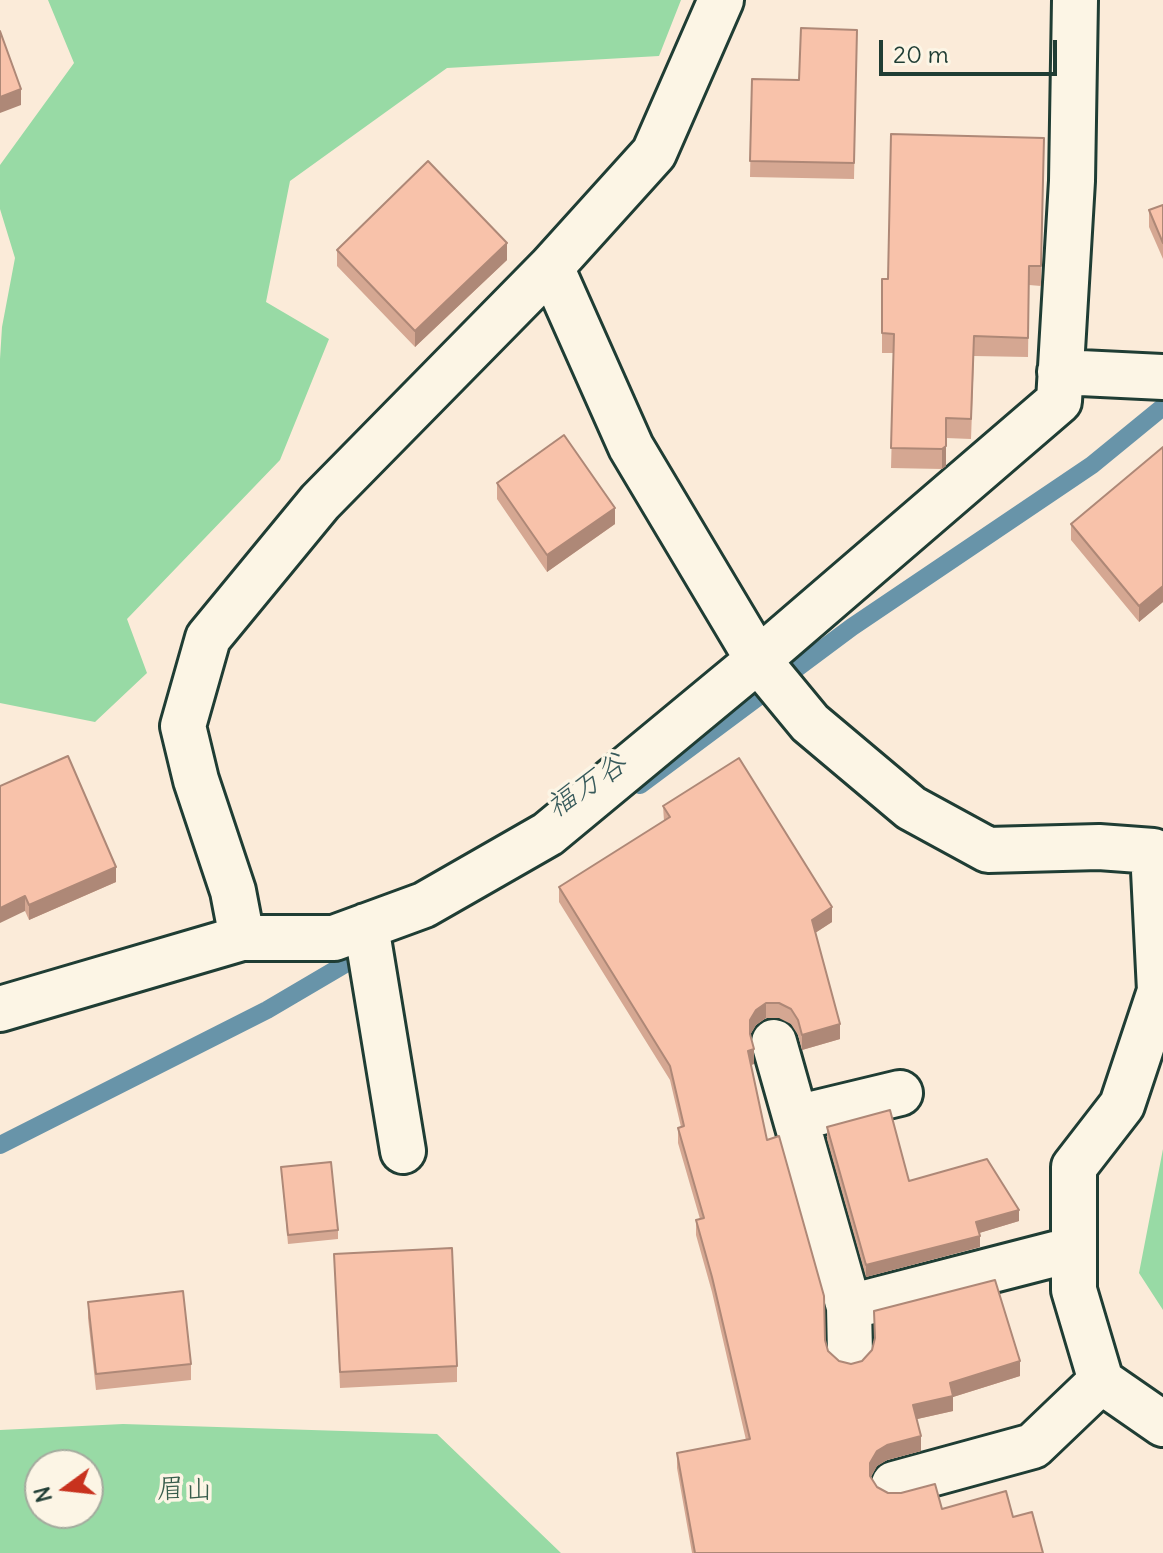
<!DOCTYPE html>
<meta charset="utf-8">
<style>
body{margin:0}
#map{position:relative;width:1163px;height:1553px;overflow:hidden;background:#fbebd9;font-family:Delius,sans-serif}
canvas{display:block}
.north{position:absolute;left:24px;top:1449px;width:80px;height:80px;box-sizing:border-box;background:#fcf5e5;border:2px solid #a4ab9e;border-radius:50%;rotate:255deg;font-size:22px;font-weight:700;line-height:32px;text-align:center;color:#1f3d34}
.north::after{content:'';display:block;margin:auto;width:28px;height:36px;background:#c8321e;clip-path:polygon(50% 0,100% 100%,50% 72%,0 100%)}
.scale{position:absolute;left:879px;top:40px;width:178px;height:36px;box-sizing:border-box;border:4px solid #1f3d34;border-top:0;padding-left:10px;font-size:24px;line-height:28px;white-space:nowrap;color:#1f3d34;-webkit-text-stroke:6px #fcf5e5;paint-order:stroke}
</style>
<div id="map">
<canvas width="1163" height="1553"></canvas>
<div class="north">N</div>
<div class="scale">20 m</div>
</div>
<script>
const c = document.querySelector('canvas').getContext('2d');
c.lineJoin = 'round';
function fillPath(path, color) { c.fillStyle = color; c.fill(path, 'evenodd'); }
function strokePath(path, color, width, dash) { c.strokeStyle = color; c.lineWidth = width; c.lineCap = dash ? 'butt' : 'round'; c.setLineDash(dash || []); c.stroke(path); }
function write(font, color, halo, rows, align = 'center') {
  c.font = font + ' Delius,"Klee One",sans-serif'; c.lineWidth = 7; c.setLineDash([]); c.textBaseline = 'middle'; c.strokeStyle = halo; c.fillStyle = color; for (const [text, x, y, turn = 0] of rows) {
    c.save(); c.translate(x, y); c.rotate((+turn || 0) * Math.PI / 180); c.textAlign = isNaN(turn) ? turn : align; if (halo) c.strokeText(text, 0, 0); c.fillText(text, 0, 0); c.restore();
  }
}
const green = new Path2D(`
 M 48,0 L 681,0 L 659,56 L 447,68 L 290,181 L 266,302 L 329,339 L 280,460 L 127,619 L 147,673 L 95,722 L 0,703 L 0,359 L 2,327 L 15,258 L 0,209 L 0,165 L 74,63 Z
 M 1163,1149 L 1163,1310 L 1139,1273 Z
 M 123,1424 L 437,1434 L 561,1553 L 0,1553 L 0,1430 ZM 40,1465 L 88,1465 L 88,1513 L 40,1513 Z`);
const stream = new Path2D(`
 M 640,785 L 852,627 L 1092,465 L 1163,407
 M 0,1145 L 267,1010 L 369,950`);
const street = new Path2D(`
 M 1075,0 L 1072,181 L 1059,401 L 758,660 L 810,723 L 911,808 L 988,850 L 1099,847 L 1153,851 L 1160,991 L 1122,1105 L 1074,1167 L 1074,1290 L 1101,1381 L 1163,1424
 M 1060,372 L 1163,377
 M 366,926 L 403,1151
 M 242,938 L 334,938 L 424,905 L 548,834 L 758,660 L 631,447 L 551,267
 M 0,1009 L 242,938 L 233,891 L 196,780 L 183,726 L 208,638 L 320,502 L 551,267 L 654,153 L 721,0
 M 774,1042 L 849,1307 L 850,1354
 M 796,1118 L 900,1093
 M 849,1307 L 1074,1249
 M 894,1484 L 1033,1446 L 1101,1381`);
const wall = new Path2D(`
 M 857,30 L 854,179 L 750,177 L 752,79 L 799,80 Z
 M 1044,138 L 1041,286 L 1029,285 L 1028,357 L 974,356 L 971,439 L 946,438 L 946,466 L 942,469 L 891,468 L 894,353 L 882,353 L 882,279 L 888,279 Z
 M 1163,205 L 1163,259 L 1149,227 L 1149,210 Z
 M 337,250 L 507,260 L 415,347 L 337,266 Z
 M 1163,447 L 1163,602 L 1139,622 L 1071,540 L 1071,524 Z
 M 497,483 L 615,524 L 547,572 L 497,499 Z
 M 0,786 L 116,882 L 29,920 L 25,911 Z
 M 663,806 L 832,922 L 815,933 L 840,1039 L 802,1050 L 798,1035 L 791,1024 L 779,1018 L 766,1018 L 756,1025 L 750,1035 L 754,1064 L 751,1065 L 767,1140 L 828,1351 L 839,1361 L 851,1364 L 1020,1376 L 953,1397 L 953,1411 L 917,1419 L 921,1451 L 887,1460 L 877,1466 L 871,1477 L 877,1487 L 888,1493 L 942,1509 L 1013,1517 L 1043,1553 L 692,1553 L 677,1468 L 677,1453 L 746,1440 L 712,1292 L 696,1235 L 696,1220 L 700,1219 L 678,1143 L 678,1128 L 681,1127 L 670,1080 L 559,902 L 559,887 L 664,821 Z
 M 827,1127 L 909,1181 L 1019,1221 L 979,1233 L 980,1247 L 866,1277 L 827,1139 Z
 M 281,1167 L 338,1230 L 338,1239 L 288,1244 Z
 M 334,1254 L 457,1366 L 457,1382 L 340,1388 Z
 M 88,1302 L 191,1364 L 191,1380 L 96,1390 L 88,1318 Z`);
const shadedWall = new Path2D(`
 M 21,89 L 21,105 L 0,113 L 0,97 Z
 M 507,243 L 507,260 L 415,347 L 415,331 Z
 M 946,418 L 946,466 L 942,469 L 942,449 Z
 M 615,508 L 615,524 L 547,572 L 547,555 Z
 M 1163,586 L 1163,602 L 1139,622 L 1139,606 Z
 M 116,867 L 116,882 L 29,920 L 29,905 Z
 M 25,896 L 25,911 L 0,923 L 0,908 Z
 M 832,907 L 832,922 L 812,935 L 812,920 Z
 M 766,1003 L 766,1018 L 756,1025 L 750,1035 L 750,1020 L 756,1010 Z
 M 840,1024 L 840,1039 L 802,1050 L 802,1035 Z
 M 754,1049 L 754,1064 L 748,1066 L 748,1051 Z
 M 1019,1210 L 1019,1221 L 976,1234 L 976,1222 Z
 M 980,1236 L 980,1247 L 866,1277 L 866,1265 Z
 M 1020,1361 L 1020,1376 L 953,1397 L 953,1411 L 913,1420 L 913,1405 L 950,1383 Z
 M 921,1436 L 921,1451 L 887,1460 L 877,1466 L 870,1478 L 870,1463 L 877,1451 L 887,1445 Z`);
const building = new Path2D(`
 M 801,28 L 857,30 L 854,163 L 750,161 L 752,79 L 799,80 Z
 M 0,31 L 21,89 L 0,97 Z
 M 891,134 L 1044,138 L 1041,266 L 1029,266 L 1028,338 L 974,336 L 971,419 L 946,418 L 946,446 L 942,449 L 891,448 L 894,334 L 882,333 L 882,279 L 888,279 Z
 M 428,161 L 507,243 L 415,331 L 337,250 Z
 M 1163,205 L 1163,243 L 1149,210 Z
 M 564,435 L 615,508 L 547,555 L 497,483 Z
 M 1163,447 L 1163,586 L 1139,606 L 1071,524 Z
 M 68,756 L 116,867 L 29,905 L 25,896 L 0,908 L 0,786 Z
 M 739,758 L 832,907 L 812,920 L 840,1024 L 802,1035 L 798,1020 L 791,1009 L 779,1003 L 766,1003 L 756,1010 L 750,1020 L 750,1034 L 754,1049 L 748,1051 L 767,1140 L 779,1136 L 824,1296 L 825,1340 L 828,1351 L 839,1361 L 851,1364 L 862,1361 L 872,1350 L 875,1338 L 874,1311 L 995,1280 L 1020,1361 L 950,1383 L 953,1396 L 913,1405 L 921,1436 L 887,1445 L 877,1451 L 870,1463 L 870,1476 L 877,1487 L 888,1493 L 901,1493 L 935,1484 L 942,1509 L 1006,1491 L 1013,1517 L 1032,1512 L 1043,1553 L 695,1553 L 677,1453 L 750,1439 L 712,1277 L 696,1220 L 704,1218 L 678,1128 L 684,1126 L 670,1066 L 559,887 L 670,817 L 663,806 Z
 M 890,1110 L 909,1181 L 987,1159 L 1019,1210 L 976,1222 L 980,1236 L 866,1265 L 827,1127 Z
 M 331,1162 L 338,1230 L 288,1235 L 281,1167 Z
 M 452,1248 L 457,1366 L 340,1372 L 334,1254 Z
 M 183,1291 L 191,1364 L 96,1374 L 88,1302 Z`);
const parkNames = [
 ["眉山",185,1490]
];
const waterNames = [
 ["福万谷",587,786,-34]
];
fillPath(green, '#98daa5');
strokePath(stream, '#6894a9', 18);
strokePath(street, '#1f3d34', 50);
strokePath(street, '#fcf5e5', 44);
fillPath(wall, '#d5a792');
fillPath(shadedWall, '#ae8877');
fillPath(building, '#f8c2aa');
strokePath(building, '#ae8877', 2);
write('28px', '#375c4b', '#fcf5e5', parkNames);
write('italic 30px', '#375a5b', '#fcf5e5', waterNames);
</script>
